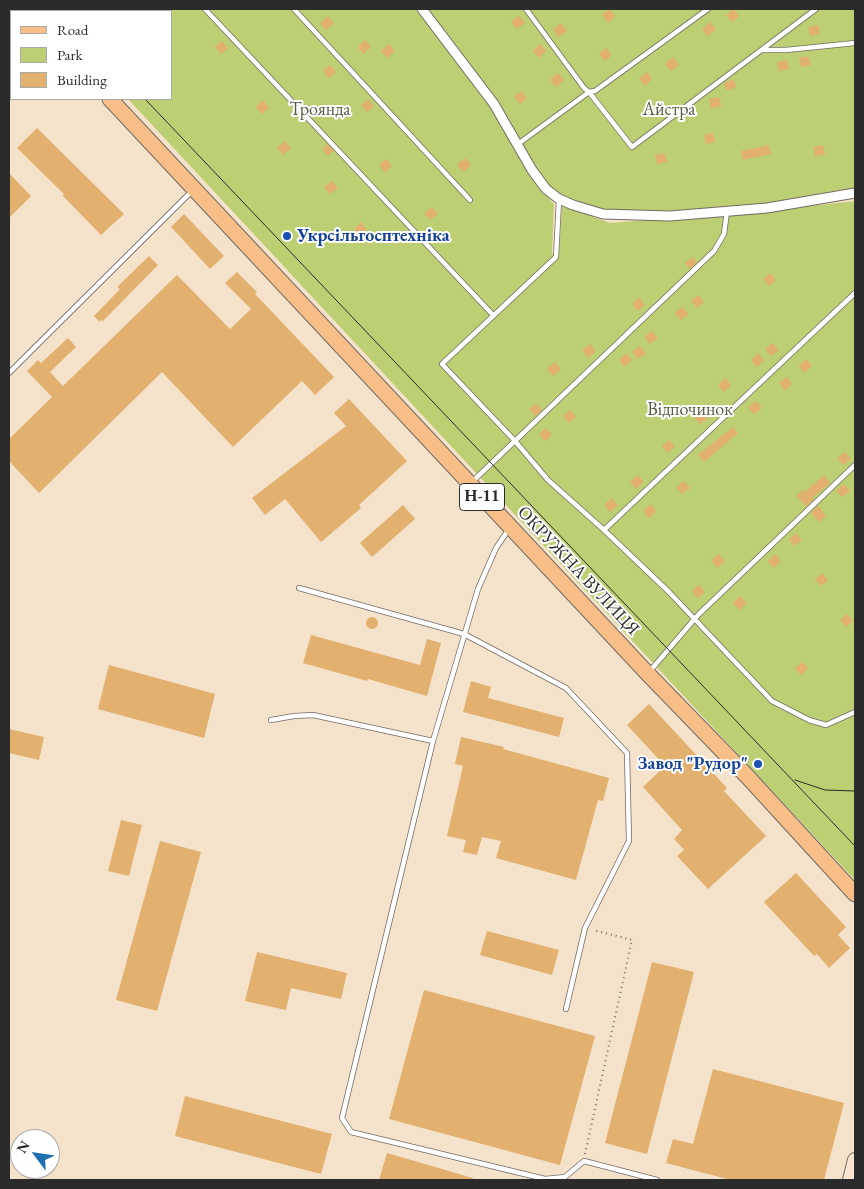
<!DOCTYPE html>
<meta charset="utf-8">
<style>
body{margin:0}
#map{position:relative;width:864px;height:1189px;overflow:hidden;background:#f5e2ca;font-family:"EB Garamond",serif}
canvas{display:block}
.frame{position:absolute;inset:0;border:10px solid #2b2b2b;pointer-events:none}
.legend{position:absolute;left:10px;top:10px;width:162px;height:90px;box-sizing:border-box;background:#fff;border:1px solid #aaa;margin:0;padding:6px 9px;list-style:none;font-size:15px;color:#2b2b2b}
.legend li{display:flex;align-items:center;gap:10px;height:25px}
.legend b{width:25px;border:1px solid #aaa}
.north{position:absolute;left:10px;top:1129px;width:50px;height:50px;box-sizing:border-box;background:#fff;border:1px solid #aaa;border-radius:50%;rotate:301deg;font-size:14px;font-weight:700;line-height:20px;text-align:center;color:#2b2b2b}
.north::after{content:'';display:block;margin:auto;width:18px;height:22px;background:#1f6fb2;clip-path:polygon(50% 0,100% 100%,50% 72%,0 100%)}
</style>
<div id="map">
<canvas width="864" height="1189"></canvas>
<div class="frame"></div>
<ul class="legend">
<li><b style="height:6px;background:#f7be88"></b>Road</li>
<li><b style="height:14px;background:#bccf72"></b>Park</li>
<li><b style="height:14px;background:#e2b06f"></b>Building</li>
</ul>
<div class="north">N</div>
</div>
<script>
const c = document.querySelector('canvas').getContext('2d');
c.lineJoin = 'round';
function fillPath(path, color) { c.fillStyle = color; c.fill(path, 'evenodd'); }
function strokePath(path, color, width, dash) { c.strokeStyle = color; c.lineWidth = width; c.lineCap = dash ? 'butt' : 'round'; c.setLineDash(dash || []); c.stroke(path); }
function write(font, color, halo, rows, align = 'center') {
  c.font = font + ' "EB Garamond",serif'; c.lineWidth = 4; c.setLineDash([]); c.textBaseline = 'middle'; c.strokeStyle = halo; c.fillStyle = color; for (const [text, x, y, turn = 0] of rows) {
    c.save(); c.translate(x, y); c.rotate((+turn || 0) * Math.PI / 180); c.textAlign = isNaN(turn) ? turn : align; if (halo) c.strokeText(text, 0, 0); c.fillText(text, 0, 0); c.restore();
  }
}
const green = new Path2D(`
 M 44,9 L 417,9 L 491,105 L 543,192 L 554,204 L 552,254 L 559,253 L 562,206 L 610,223 L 766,211 L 855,201 L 855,880 L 128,99 L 171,99 L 171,11 L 46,11 Z
 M 427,9 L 855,9 L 855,188 L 839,190 L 768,203 L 675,213 L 605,211 L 573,202 L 548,187 L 498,103 Z`);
const building = new Path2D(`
 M 609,9 L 615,16 L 608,23 L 602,15 Z
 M 733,9 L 739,16 L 732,22 L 726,15 Z
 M 328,16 L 334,23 L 326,30 L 320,23 Z
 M 519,16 L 525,23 L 517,29 L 511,22 Z
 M 710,22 L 716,29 L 708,36 L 702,29 Z
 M 561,23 L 567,31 L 559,37 L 553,30 Z
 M 818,25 L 820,34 L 810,36 L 808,27 Z
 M 365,40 L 371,47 L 363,54 L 358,47 Z
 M 222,41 L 228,48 L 221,54 L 215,47 Z
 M 389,44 L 395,51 L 387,58 L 381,51 Z
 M 540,44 L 546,51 L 539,58 L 533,51 Z
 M 606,48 L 612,55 L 605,61 L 599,54 Z
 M 808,56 L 811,65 L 801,67 L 799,58 Z
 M 673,57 L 679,65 L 671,71 L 665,64 Z
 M 787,60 L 789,69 L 779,71 L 777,62 Z
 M 330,65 L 336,72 L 329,78 L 323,71 Z
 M 647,72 L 652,79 L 645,86 L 639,79 Z
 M 558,73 L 564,80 L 556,87 L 550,80 Z
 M 734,79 L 736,88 L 726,90 L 724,83 Z
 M 521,91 L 527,98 L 520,104 L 514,97 Z
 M 719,97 L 721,106 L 711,108 L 709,99 Z
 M 368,99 L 374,106 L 367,112 L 361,105 Z
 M 263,100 L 269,108 L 262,114 L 256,107 Z
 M 37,128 L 124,214 L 101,235 L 63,196 L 64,194 L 17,148 Z
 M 713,133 L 715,142 L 706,144 L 704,135 Z
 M 285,141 L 291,148 L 283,155 L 277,148 Z
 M 327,144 L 333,151 L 328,156 L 322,149 Z
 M 769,145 L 771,154 L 743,160 L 741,151 Z
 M 823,145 L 825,154 L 815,156 L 813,147 Z
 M 665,153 L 667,162 L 657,164 L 655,155 Z
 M 465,158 L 471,165 L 463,172 L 457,165 Z
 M 386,159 L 392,166 L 385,173 L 379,165 Z
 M 9,173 L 31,196 L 9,218 Z
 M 332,181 L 338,188 L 330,194 L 324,187 Z
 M 432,207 L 438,214 L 430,220 L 424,213 Z
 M 184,214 L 224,256 L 210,269 L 171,227 Z
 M 361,222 L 367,230 L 360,236 L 354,229 Z
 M 398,231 L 404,238 L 397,244 L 390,237 Z
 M 149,256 L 158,265 L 103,321 L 101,320 L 100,322 L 94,316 L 120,289 L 117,287 Z
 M 693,257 L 697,262 L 690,269 L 685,263 Z
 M 237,272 L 257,292 L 255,294 L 334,377 L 315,395 L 302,381 L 233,447 L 162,372 L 39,493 L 9,461 L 9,439 L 52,397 L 27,371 L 38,360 L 41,363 L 68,338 L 76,347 L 50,372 L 63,386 L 177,275 L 230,329 L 251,309 L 225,283 Z
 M 770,273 L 776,280 L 769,286 L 763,279 Z
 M 698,295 L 704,302 L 697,308 L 691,301 Z
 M 639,297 L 645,305 L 638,311 L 632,304 Z
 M 682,307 L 688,314 L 681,320 L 675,313 Z
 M 652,331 L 658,338 L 650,344 L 644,337 Z
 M 773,343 L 779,350 L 771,356 L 765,349 Z
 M 590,344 L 596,351 L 588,358 L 582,350 Z
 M 640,346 L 646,353 L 638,359 L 632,352 Z
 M 626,353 L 632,360 L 624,367 L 619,360 Z
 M 758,353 L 764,360 L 757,367 L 751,360 Z
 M 806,359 L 812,366 L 804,373 L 799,366 Z
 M 555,362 L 561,369 L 553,376 L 547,369 Z
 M 787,377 L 792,384 L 785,391 L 779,383 Z
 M 725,378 L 731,385 L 724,392 L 718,385 Z
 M 349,399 L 407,461 L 359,505 L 361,508 L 321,542 L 285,499 L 265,515 L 252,498 L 346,426 L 334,413 Z
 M 756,401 L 762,408 L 754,414 L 748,407 Z
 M 536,403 L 542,410 L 535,416 L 529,409 Z
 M 570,410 L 576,417 L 569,423 L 563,416 Z
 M 702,411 L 708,418 L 700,424 L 694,417 Z
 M 733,427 L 738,433 L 704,462 L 698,455 Z
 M 546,428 L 552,435 L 545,441 L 539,434 Z
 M 669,440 L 675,446 L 668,453 L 662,446 Z
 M 845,452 L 851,459 L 843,465 L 837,458 Z
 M 638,475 L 644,482 L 636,489 L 630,482 Z
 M 824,475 L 830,483 L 812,498 L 813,500 L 806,506 L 796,496 L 803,490 L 805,492 Z
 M 684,481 L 690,488 L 682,494 L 676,487 Z
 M 844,484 L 850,491 L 842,497 L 836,490 Z
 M 612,498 L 618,505 L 610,512 L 604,505 Z
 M 651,504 L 656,511 L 649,518 L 643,511 Z
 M 403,505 L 415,519 L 372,557 L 360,543 Z
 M 818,506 L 826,516 L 819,522 L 811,513 Z
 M 796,533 L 802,540 L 794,546 L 789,539 Z
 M 719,554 L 725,561 L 717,568 L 711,560 Z
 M 775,554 L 781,561 L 774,568 L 768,561 Z
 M 822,573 L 828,580 L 821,586 L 815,579 Z
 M 699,585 L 705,592 L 698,598 L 692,591 Z
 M 740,596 L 747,603 L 739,610 L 733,603 Z
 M 847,614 L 853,621 L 846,627 L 840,620 Z
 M366 623a6 6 0 1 1 12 0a6 6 0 1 1-12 0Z
 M 311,635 L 420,665 L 427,639 L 441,643 L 427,696 L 368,679 L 367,681 L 303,663 Z
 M 803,662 L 808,669 L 801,675 L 795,668 Z
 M 109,665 L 215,694 L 204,738 L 98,709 Z
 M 471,681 L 491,687 L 488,698 L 564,718 L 559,737 L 463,712 Z
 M 649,704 L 727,788 L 724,791 L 766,836 L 708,889 L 677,856 L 684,850 L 674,839 L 682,830 L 643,787 L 665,766 L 627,725 Z
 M 9,729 L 44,737 L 39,760 L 9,753 Z
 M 461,737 L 504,747 L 503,749 L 609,778 L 603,801 L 598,800 L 576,880 L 496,858 L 501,841 L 482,837 L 477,855 L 463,852 L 466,840 L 447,836 L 463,766 L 455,764 Z
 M 121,820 L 142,825 L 129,876 L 108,871 Z
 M 160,841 L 201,852 L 157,1011 L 116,1000 Z
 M 796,873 L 846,927 L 838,935 L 850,948 L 829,968 L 817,954 L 814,956 L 764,902 Z
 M 487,931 L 559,950 L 552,975 L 480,955 Z
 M 257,952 L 347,973 L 341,999 L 291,988 L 286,1010 L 245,1001 Z
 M 652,962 L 694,972 L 647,1154 L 605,1143 Z
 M 424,990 L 595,1036 L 560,1165 L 389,1119 Z
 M 713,1069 L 844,1103 L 824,1180 L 731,1180 L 666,1163 L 673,1139 L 693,1144 Z
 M 185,1096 L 332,1134 L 321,1174 L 175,1136 Z
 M 387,1153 L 473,1178 L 472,1180 L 379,1180 Z`);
const path = new Path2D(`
 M 585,1154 L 632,940 L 593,930`);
const lane = new Path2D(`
 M 205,9 L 493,315
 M 294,9 L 470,200
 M 526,9 L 584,88 L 589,92 L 595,91 L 708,9
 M 762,50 L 786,50 L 855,43
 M 518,144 L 589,92 L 632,147 L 816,9
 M 559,200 L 556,257 L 442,364 L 515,441 L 548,480 L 604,530 L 669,592 L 772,701 L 809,720 L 826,725 L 855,712
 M 9,373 L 192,191
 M 473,481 L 714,251 L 724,234 L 727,211
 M 604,530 L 855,293
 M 299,588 L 464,634 L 566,688 L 627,753 L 629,841 L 585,928 L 566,1009
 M 650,671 L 698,615 L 855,465
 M 271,720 L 294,716 L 313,715 L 433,741 L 478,589 L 496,548 L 509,529
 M 433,741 L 342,1118 L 351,1132 L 545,1179 L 565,1177 L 584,1161 L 657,1180`);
const street = new Path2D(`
 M 422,9 L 494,104 L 532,170 L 546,189 L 559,199 L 573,205 L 603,214 L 670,216 L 767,208 L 855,193`);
const secondary = new Path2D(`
 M 850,1180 L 855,1160`);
const primary = new Path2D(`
 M 26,9 L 28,11
 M 110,99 L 648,674 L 746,775 L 855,894`);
const tram = new Path2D(`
 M 60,9 L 62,11
 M 145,99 L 855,846
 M 795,780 L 825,790 L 855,791`);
const markers = [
 [287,236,5,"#1a4fb4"],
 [758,764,5,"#1a4fb4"]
];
const shields = [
 [482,497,45]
];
const shieldNames = [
 ["Н-11",482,497]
];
const parkNames = [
 ["Троянда",320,110],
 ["Айстра",669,110],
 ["Відпочинок",690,410]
];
const transitNames = [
 ["Укрсільгосптехніка",297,236],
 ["Завод \"Рудор\"",748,764,"right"]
];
const streetNames = [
 ["ОКРУЖНА ВУЛИЦЯ",578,571,47]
];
fillPath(green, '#bccf72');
fillPath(building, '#e2b06f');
strokePath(lane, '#726b63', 6);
strokePath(street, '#726b63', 11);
strokePath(secondary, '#726b63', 16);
strokePath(primary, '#726b63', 17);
strokePath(path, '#726b63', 2, [1, 4]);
strokePath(lane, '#fff', 4.5);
strokePath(street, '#fff', 9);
strokePath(secondary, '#fce5cf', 14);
strokePath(primary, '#f7be88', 15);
strokePath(tram, '#2b2b2b', 1);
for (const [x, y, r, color] of markers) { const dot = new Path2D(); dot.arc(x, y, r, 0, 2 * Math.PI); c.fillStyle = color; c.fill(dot); strokePath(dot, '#fff', 2); }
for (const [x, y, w] of shields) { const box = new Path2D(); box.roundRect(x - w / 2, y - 13.5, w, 27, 4); c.fillStyle = '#fff'; c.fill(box); strokePath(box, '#2b2b2b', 1); }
write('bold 16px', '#2b2b2b', null, shieldNames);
write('18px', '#565c40', '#fff', parkNames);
write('bold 18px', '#164399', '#fff', transitNames, 'left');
write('18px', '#2b2b2b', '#fff', streetNames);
</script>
